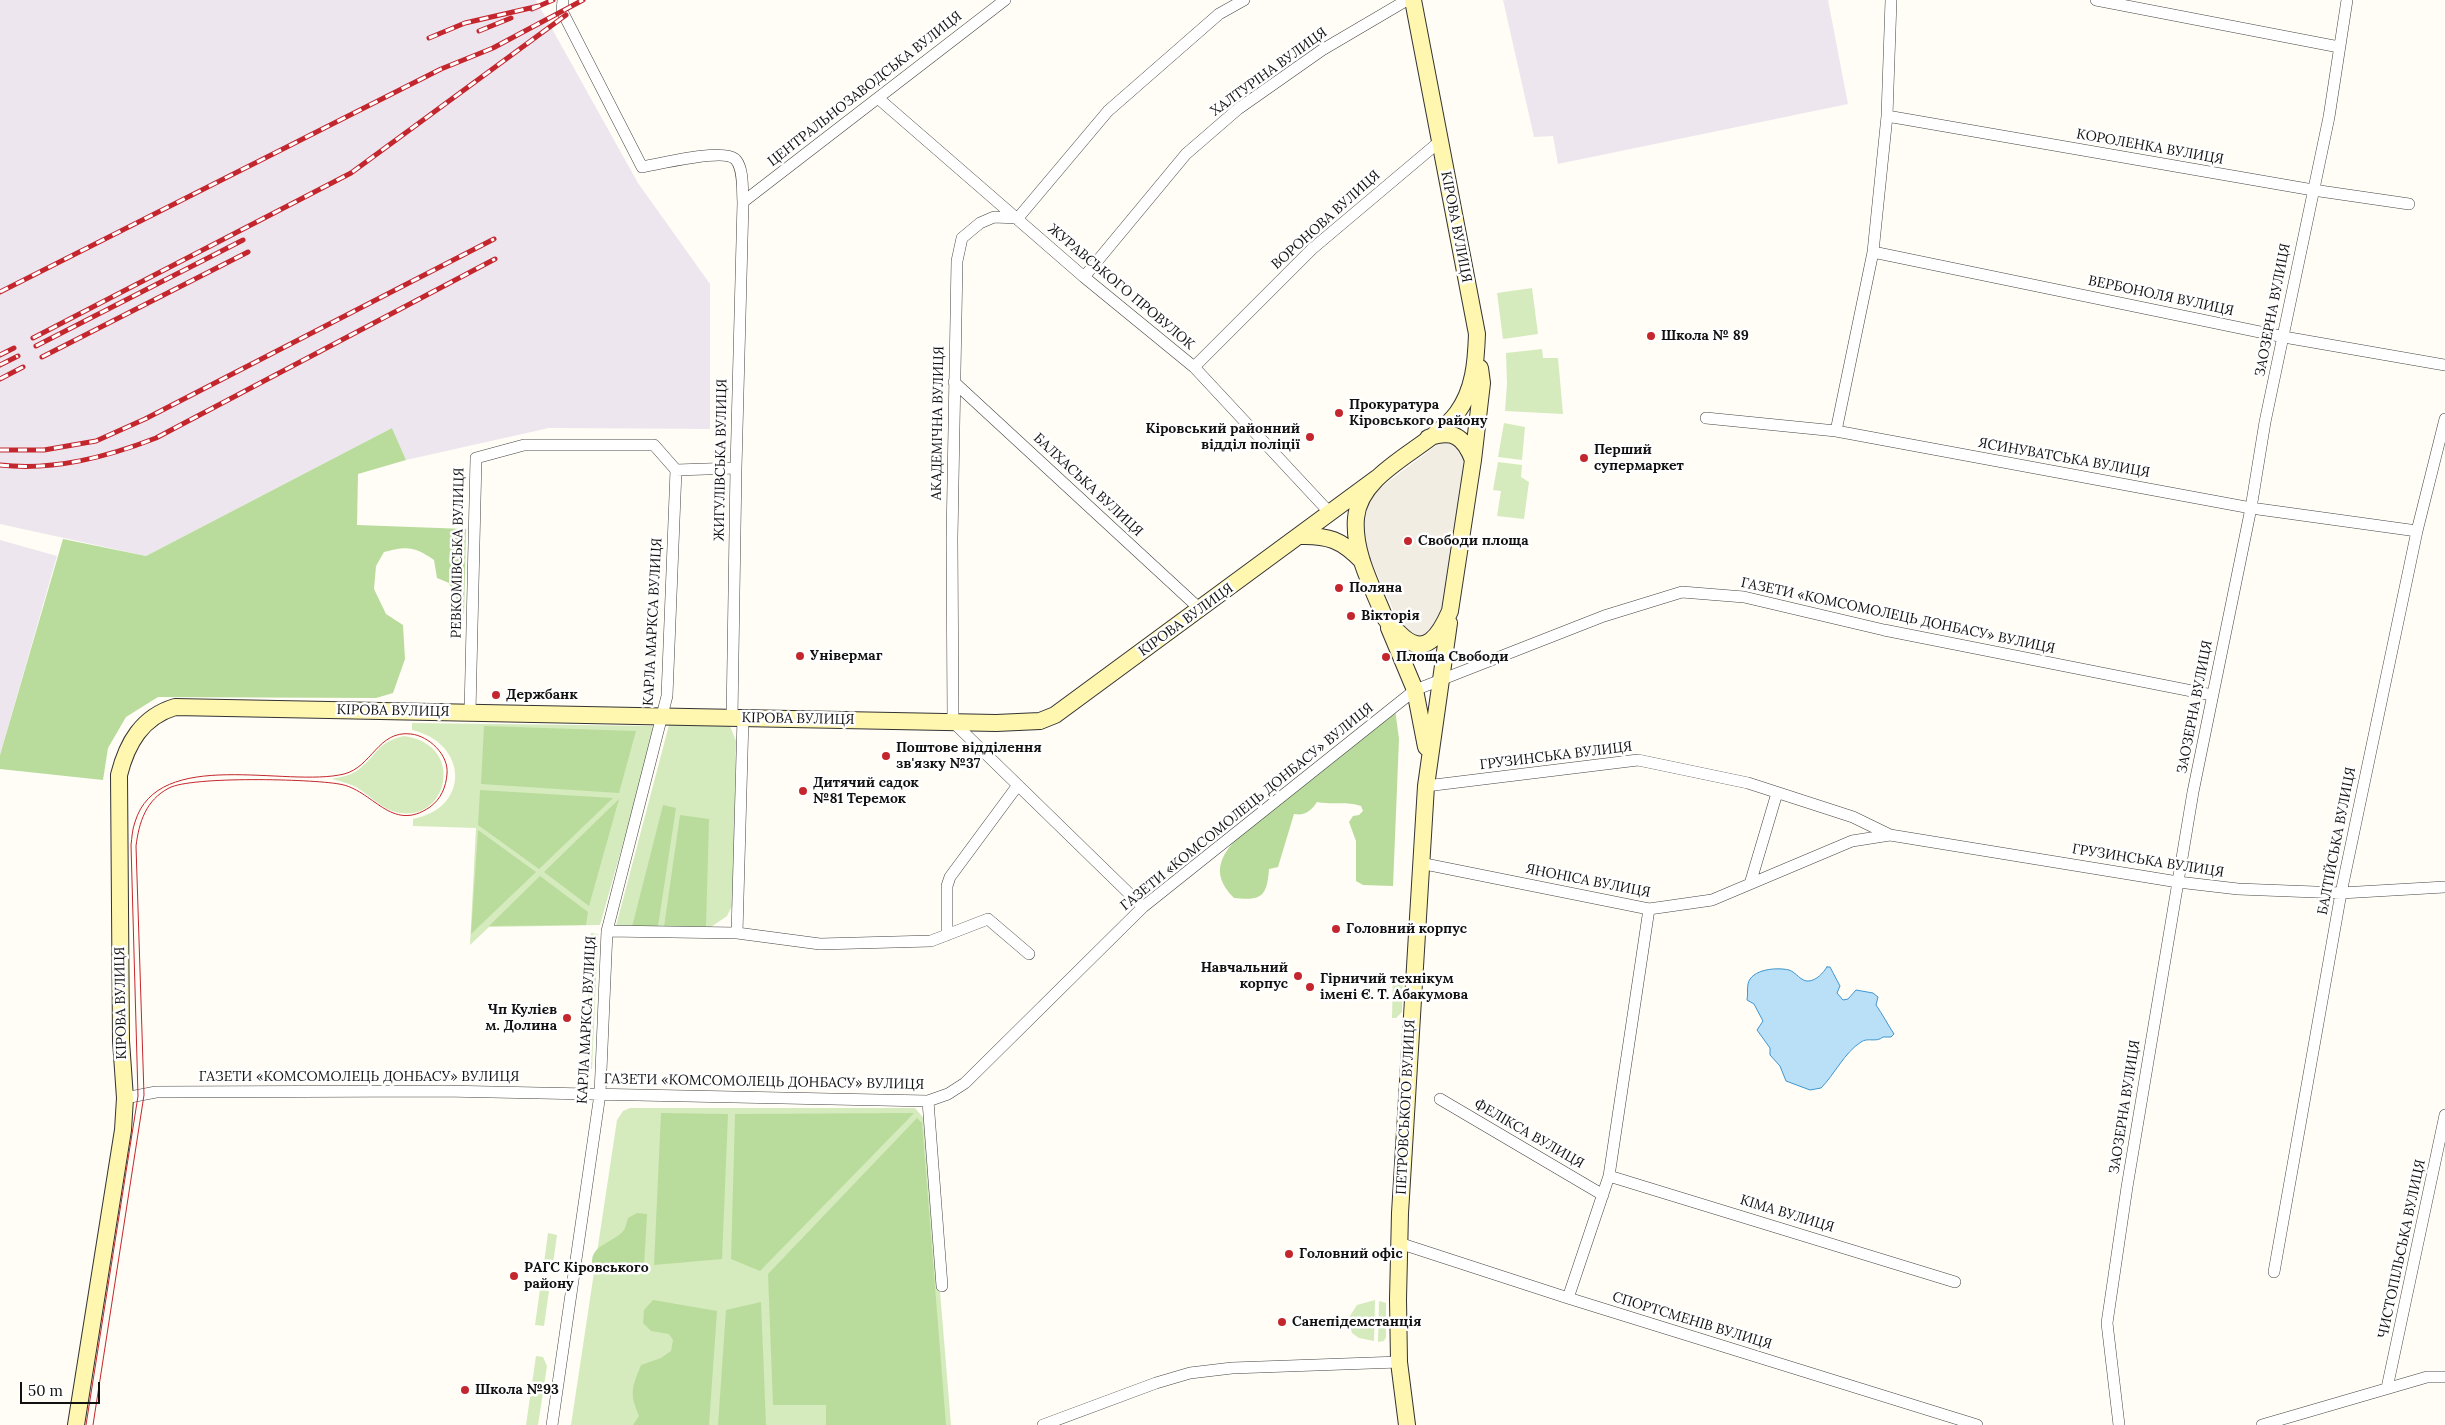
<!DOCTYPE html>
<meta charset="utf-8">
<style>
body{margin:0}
#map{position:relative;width:2445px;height:1425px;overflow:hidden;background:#fffdf5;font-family:Lora,serif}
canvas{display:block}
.scale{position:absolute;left:20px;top:1382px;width:80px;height:22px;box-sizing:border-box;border:2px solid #111;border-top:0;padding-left:6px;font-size:15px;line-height:18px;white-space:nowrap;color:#111;-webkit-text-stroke:4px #fff;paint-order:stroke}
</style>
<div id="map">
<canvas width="2445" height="1425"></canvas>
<div class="scale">50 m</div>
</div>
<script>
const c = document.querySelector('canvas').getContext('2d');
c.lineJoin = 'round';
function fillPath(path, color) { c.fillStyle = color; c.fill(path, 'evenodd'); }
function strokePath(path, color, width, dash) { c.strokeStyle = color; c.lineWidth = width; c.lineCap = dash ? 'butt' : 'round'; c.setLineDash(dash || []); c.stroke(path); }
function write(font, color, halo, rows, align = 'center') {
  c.font = font + ' Lora,serif'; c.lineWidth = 5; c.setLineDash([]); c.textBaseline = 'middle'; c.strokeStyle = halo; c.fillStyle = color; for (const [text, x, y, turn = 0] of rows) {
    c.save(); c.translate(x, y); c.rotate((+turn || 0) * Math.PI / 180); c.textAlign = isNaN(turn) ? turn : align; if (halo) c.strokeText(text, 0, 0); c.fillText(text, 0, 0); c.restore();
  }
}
const industrial = new Path2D(`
 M 0,0 L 536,0 L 638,183 L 710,284 L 710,429 L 549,428 L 406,460 L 392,428 L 146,556 L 0,524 Z
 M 1503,0 L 1828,0 L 1848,104 L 1558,164 L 1553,136 L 1534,137 Z
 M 0,540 L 57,556 L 0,755 Z`);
const green = new Path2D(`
 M 1532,288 L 1538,334 L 1503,339 L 1497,293 Z
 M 1542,349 L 1543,358 L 1558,358 L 1563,414 L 1505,411 L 1507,384 L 1506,353 Z
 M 1504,423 L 1525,427 L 1522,460 L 1498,457 Z
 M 1498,462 L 1522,465 L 1521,477 L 1529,482 L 1524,519 L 1497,516 L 1501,491 L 1493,490 Z
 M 412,723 L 656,726 L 600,925 L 489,927 L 470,945 L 476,828 L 413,826 L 413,819 C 471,808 468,743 412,730 Z
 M 669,725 L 730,726 L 736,741 L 733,904 L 727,916 L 711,927 L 616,926 Z
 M 404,736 C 465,744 449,820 401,813 C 382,811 370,794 354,786 C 348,783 339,781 332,779 C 339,777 349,776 355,772 C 376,759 375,742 404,736 Z
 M 591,933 L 598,934 L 592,1069 L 585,1068 Z
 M 1393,973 L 1401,975 L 1403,978 L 1402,1012 L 1396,1018 L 1392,1018 Z
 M 630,1108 L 915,1108 L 926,1121 L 951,1425 L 571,1425 L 617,1120 L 623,1111 Z
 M 548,1233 L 557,1235 L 552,1271 L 543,1270 Z
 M 540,1289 L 549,1291 L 544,1326 L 535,1325 Z
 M 1375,1300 L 1374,1341 L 1359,1338 L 1352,1333 L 1348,1319 L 1357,1305 Z
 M 1379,1301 L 1386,1303 L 1386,1337 L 1384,1341 L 1378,1342 Z
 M 536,1356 L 543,1357 L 547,1366 L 538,1425 L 526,1425 Z`);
const forest = new Path2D(`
 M 392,428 L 406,460 L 358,474 L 357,525 L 466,529 L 464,614 L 449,583 L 437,578 L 434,560 C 414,546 407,546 384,552 L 376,566 L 374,589 L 386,614 L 403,625 L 405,659 L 393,693 L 376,698 L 158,697 L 126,717 L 108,748 L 103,780 L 0,769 L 0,755 L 63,539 L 146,556 Z
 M 1395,709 L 1399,739 L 1393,886 L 1363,885 L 1356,881 L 1356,841 L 1349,822 L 1353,816 L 1359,815 L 1363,811 L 1361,806 C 1347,801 1333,805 1317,802 C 1311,811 1305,816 1294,814 L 1278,867 L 1269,869 C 1267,897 1261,901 1234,898 C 1208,872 1222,853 1244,831 Z
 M 484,726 L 636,731 L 619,793 L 481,784 Z
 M 480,790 L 613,798 L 539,869 L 478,825 Z
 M 619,799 L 589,906 L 544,872 Z
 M 663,805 L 676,808 L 658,926 L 632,927 Z
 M 680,815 L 709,819 L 706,926 L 664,927 Z
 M 478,830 L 536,872 L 471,934 Z
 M 540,876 L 588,912 L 586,925 L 489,926 Z
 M 661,1113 L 728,1114 L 722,1259 L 654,1265 Z
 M 914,1113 L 760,1271 L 731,1259 L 735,1114 Z
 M 917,1118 L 922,1123 L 946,1425 L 826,1425 L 826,1405 L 773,1405 L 768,1274 Z
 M 637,1213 L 647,1214 L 644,1266 L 634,1267 L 625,1262 L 600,1272 L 593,1267 C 587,1245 613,1244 624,1230 C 626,1227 627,1221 628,1218 Z
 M 653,1300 L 717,1311 L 709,1425 L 633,1425 L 639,1416 C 629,1392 632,1388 641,1365 L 661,1358 L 671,1351 L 673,1340 L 669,1334 L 651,1331 L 643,1323 L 644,1310 Z
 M 761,1302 L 766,1425 L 718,1425 L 726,1310 Z`);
const plaza = new Path2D(`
 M 1444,442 L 1457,447 L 1462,452 L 1465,460 L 1441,620 L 1426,635 L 1417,635 L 1407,632 L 1399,623 L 1365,547 L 1362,522 L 1367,505 L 1376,491 L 1437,445 Z`);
const water = new Path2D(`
 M 1827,967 L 1830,967 L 1840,986 L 1837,993 L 1843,1000 L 1848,999 L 1856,990 L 1873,993 L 1878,997 L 1876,1005 C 1883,1015 1888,1025 1894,1034 L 1891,1037 L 1883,1037 C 1876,1043 1868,1037 1861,1042 C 1844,1053 1835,1074 1821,1088 L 1810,1090 L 1786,1081 L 1780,1066 L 1770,1055 L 1770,1048 L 1757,1030 L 1763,1021 L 1754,1004 L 1747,1000 C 1748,995 1747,989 1748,984 C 1751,969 1777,967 1789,970 C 1796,972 1801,982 1809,981 C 1817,980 1823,973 1827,967 Z`);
const minor = new Path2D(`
 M 563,0 L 562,11 L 642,167 C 659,164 726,147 736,160 C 744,170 742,190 743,202 L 736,468 L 732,718
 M 2096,0 L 2339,47
 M 879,99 L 1084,277 L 1194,367 L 1330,513
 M 1887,116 L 2313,190 L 2409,204
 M 743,202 L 1005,0
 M 1873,252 L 2284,337 L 2445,365
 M 1084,277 L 1186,154 L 1238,109 L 1322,50 L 1407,0
 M 1194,367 L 1312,249 L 1439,142
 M 954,382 L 1201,610
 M 1706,418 L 1836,431 L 2251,508 L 2417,531
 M 1836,431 L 1873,252 L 1887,116 L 1891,0
 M 470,712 L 476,458 L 524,445 L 654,445 L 676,470 L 736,468
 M 1426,786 L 1638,760 L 1748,783 L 1853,817 L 1890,835 L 2178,882 L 2238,889 L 2341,893 L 2445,887
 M 1420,863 L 1649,909 L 1712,900 L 1852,841 L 1890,835
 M 1750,884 L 1777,793
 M 1143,907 L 953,722 L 952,538 L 957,261 L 962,238 L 980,223 L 994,217 L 1018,218 L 1108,111 L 1219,14 L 1244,0
 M 607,931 L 737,933 L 820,944 L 931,941 L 988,919 L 1029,954
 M 737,933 L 743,718
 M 947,935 L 947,886 L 950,877 L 1018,785
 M 125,1098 L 156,1092 L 443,1091 L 928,1101 L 948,1094 L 965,1083 L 1143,907 L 1415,690 L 1604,616 L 1682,592 L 1744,597 L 1884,630 L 2212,695
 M 1440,1099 L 1603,1195
 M 928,1101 L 942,1286
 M 1609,1176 L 1955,1282
 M 1399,1243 L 1568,1298 L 1977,1425
 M 2274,1272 L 2341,893 L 2417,531 L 2445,419
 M 1568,1298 L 1609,1176 L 1649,909
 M 2387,1388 L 2445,1115
 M 552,1425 L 600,1094 L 607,931 L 667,696 L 676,470
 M 1043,1425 L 1156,1383 L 1190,1373 L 1232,1368 L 1399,1362
 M 2119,1425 L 2107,1323 L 2127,1187 L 2193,792 L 2251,508 L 2265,422 L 2329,117 L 2347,0
 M 2262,1425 L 2427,1377 L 2445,1377`);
const secondary = new Path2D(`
 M 1413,0 L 1477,334 C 1476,362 1474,390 1457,413 C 1431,448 1360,470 1356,518 C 1353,552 1372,586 1384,616 C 1387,623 1394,628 1399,633 C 1425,660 1440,634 1450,611 L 1473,460 C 1464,436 1452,429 1428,438
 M 1473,460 L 1482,383 L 1480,368
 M 1299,536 C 1328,535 1342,540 1362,561
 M 1389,628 L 1415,690 L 1426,747
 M 76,1425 L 123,1130 L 125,1098 L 121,1041 L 119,775 C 127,743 142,717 175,707 L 996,723 L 1040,721 L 1055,715 L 1377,478
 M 1407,1425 L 1399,1362 L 1398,1299 L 1400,1213 L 1426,786 L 1449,623`);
const tram = new Path2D(`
 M 86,1425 L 138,1096 L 131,845 C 132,838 132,830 135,822 C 158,746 287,788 344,774 C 372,767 378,730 411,734 C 429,736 449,755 447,774 C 446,787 441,799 430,807 C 391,834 373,789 339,784 C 311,779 192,776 169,788 C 146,800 139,822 136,846 L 144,1095 L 93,1425`);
const rail = new Path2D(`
 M 532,9 L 553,0
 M 479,31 L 511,18
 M 429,38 L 465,23 L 539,6
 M 0,292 L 441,69 L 493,48 L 583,0
 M 33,338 L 351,173 L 566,15
 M 36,346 L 243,240
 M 0,355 L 14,348
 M 42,357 L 248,252
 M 0,365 L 18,356
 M 0,379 L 23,367
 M 0,450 L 44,450 L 96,441 L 145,419 L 494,239
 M 0,465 C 54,471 107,457 156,438 L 495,259`);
const markers = [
 [1651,336,5,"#c4262e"],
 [1339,413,5,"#c4262e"],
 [1310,437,5,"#c4262e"],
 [1584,458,5,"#c4262e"],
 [1408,541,5,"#c4262e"],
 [1339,588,5,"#c4262e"],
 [1351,616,5,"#c4262e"],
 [800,656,5,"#c4262e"],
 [1386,657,5,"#c4262e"],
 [496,695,5,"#c4262e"],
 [886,756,5,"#c4262e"],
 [803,791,5,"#c4262e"],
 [1336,929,5,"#c4262e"],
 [1298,976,5,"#c4262e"],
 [1310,987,5,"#c4262e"],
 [567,1018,5,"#c4262e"],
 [1289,1254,5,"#c4262e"],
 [514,1276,5,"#c4262e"],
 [1282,1322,5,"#c4262e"],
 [465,1390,5,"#c4262e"]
];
const streetNames = [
 ["ХАЛТУРІНА ВУЛИЦЯ",1269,72,-36],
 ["ЦЕНТРАЛЬНОЗАВОДСЬКА ВУЛИЦЯ",865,89,-38],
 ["КОРОЛЕНКА ВУЛИЦЯ",2150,147,10],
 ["ВОРОНОВА ВУЛИЦЯ",1326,220,-42],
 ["КІРОВА ВУЛИЦЯ",1456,227,79],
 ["ЖУРАВСЬКОГО ПРОВУЛОК",1121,287,40],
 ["ВЕРБОНОЛЯ ВУЛИЦЯ",2161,296,12],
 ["ЗАОЗЕРНА ВУЛИЦЯ",2273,310,-79],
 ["АКАДЕМІЧНА ВУЛИЦЯ",938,423,-89],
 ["ЯСИНУВАТСЬКА ВУЛИЦЯ",2064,458,10],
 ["ЖИГУЛІВСЬКА ВУЛИЦЯ",721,460,-89],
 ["БАЛХАСЬКА ВУЛИЦЯ",1088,485,43],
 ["РЕВКОМІВСЬКА ВУЛИЦЯ",458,553,-89],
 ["ГАЗЕТИ «КОМСОМОЛЕЦЬ ДОНБАСУ» ВУЛИЦЯ",1898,616,12],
 ["КІРОВА ВУЛИЦЯ",1186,620,-36],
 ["КАРЛА МАРКСА ВУЛИЦЯ",653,622,-87],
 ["ЗАОЗЕРНА ВУЛИЦЯ",2195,707,-79],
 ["КІРОВА ВУЛИЦЯ",393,711,1],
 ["КІРОВА ВУЛИЦЯ",798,719,1],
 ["ГРУЗИНСЬКА ВУЛИЦЯ",1556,756,-7],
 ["ГАЗЕТИ «КОМСОМОЛЕЦЬ ДОНБАСУ» ВУЛИЦЯ",1247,807,-39],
 ["БАЛТІЙСЬКА ВУЛИЦЯ",2337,841,-79],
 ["ГРУЗИНСЬКА ВУЛИЦЯ",2148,861,9],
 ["ЯНОНІСА ВУЛИЦЯ",1588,881,11],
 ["КІРОВА ВУЛИЦЯ",121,1003,-91],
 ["КАРЛА МАРКСА ВУЛИЦЯ",587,1020,-87],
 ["ГАЗЕТИ «КОМСОМОЛЕЦЬ ДОНБАСУ» ВУЛИЦЯ",359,1077],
 ["ГАЗЕТИ «КОМСОМОЛЕЦЬ ДОНБАСУ» ВУЛИЦЯ",764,1082,1],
 ["ПЕТРОВСЬКОГО ВУЛИЦЯ",1406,1107,-87],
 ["ЗАОЗЕРНА ВУЛИЦЯ",2125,1107,-81],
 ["ФЕЛІКСА ВУЛИЦЯ",1529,1134,30],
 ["КІМА ВУЛИЦЯ",1787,1214,17],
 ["ЧИСТОПІЛЬСЬКА ВУЛИЦЯ",2402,1249,-78],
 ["СПОРТСМЕНІВ ВУЛИЦЯ",1692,1321,17]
];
const poiNames = [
 ["Школа № 89",1661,336],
 ["Прокуратура",1349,405],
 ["Кіровського району",1349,421],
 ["Кіровський районний",1300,429,"right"],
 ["відділ поліції",1300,445,"right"],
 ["Перший",1594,450],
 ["супермаркет",1594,466],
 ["Свободи площа",1418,541],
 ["Поляна",1349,588],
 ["Вікторія",1361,616],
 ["Універмаг",810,656],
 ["Площа Свободи",1396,657],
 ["Держбанк",506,695],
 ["Поштове відділення",896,748],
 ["зв'язку №37",896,764],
 ["Дитячий садок",813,783],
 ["№81 Теремок",813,799],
 ["Головний корпус",1346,929],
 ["Навчальний",1288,968,"right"],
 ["корпус",1288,984,"right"],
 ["Гірничий технікум",1320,979],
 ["імені Є. Т. Абакумова",1320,995],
 ["Чп Кулієв",557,1010,"right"],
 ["м. Долина",557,1026,"right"],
 ["Головний офіс",1299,1254],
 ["РАГС Кіровського",524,1268],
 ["району",524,1284],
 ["Санепідемстанція",1292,1322],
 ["Школа №93",475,1390]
];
fillPath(industrial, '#eee6ef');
fillPath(green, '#d5ebbd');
fillPath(forest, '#b9dc9c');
fillPath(plaza, '#f1ede2');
fillPath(water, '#b9e0f7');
strokePath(water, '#3f96cf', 1);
strokePath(minor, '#444', 12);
strokePath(secondary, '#333', 18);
strokePath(minor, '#fff', 11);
strokePath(secondary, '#fff6b0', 16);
strokePath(tram, '#c4262e', 1);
strokePath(rail, '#c4262e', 5);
strokePath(rail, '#fff', 3, [9]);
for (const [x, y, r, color] of markers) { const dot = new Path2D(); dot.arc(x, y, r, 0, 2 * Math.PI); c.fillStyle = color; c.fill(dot); strokePath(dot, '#fff', 2); }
write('14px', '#111', '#fff', streetNames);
write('bold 14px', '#111', '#fff', poiNames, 'left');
</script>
